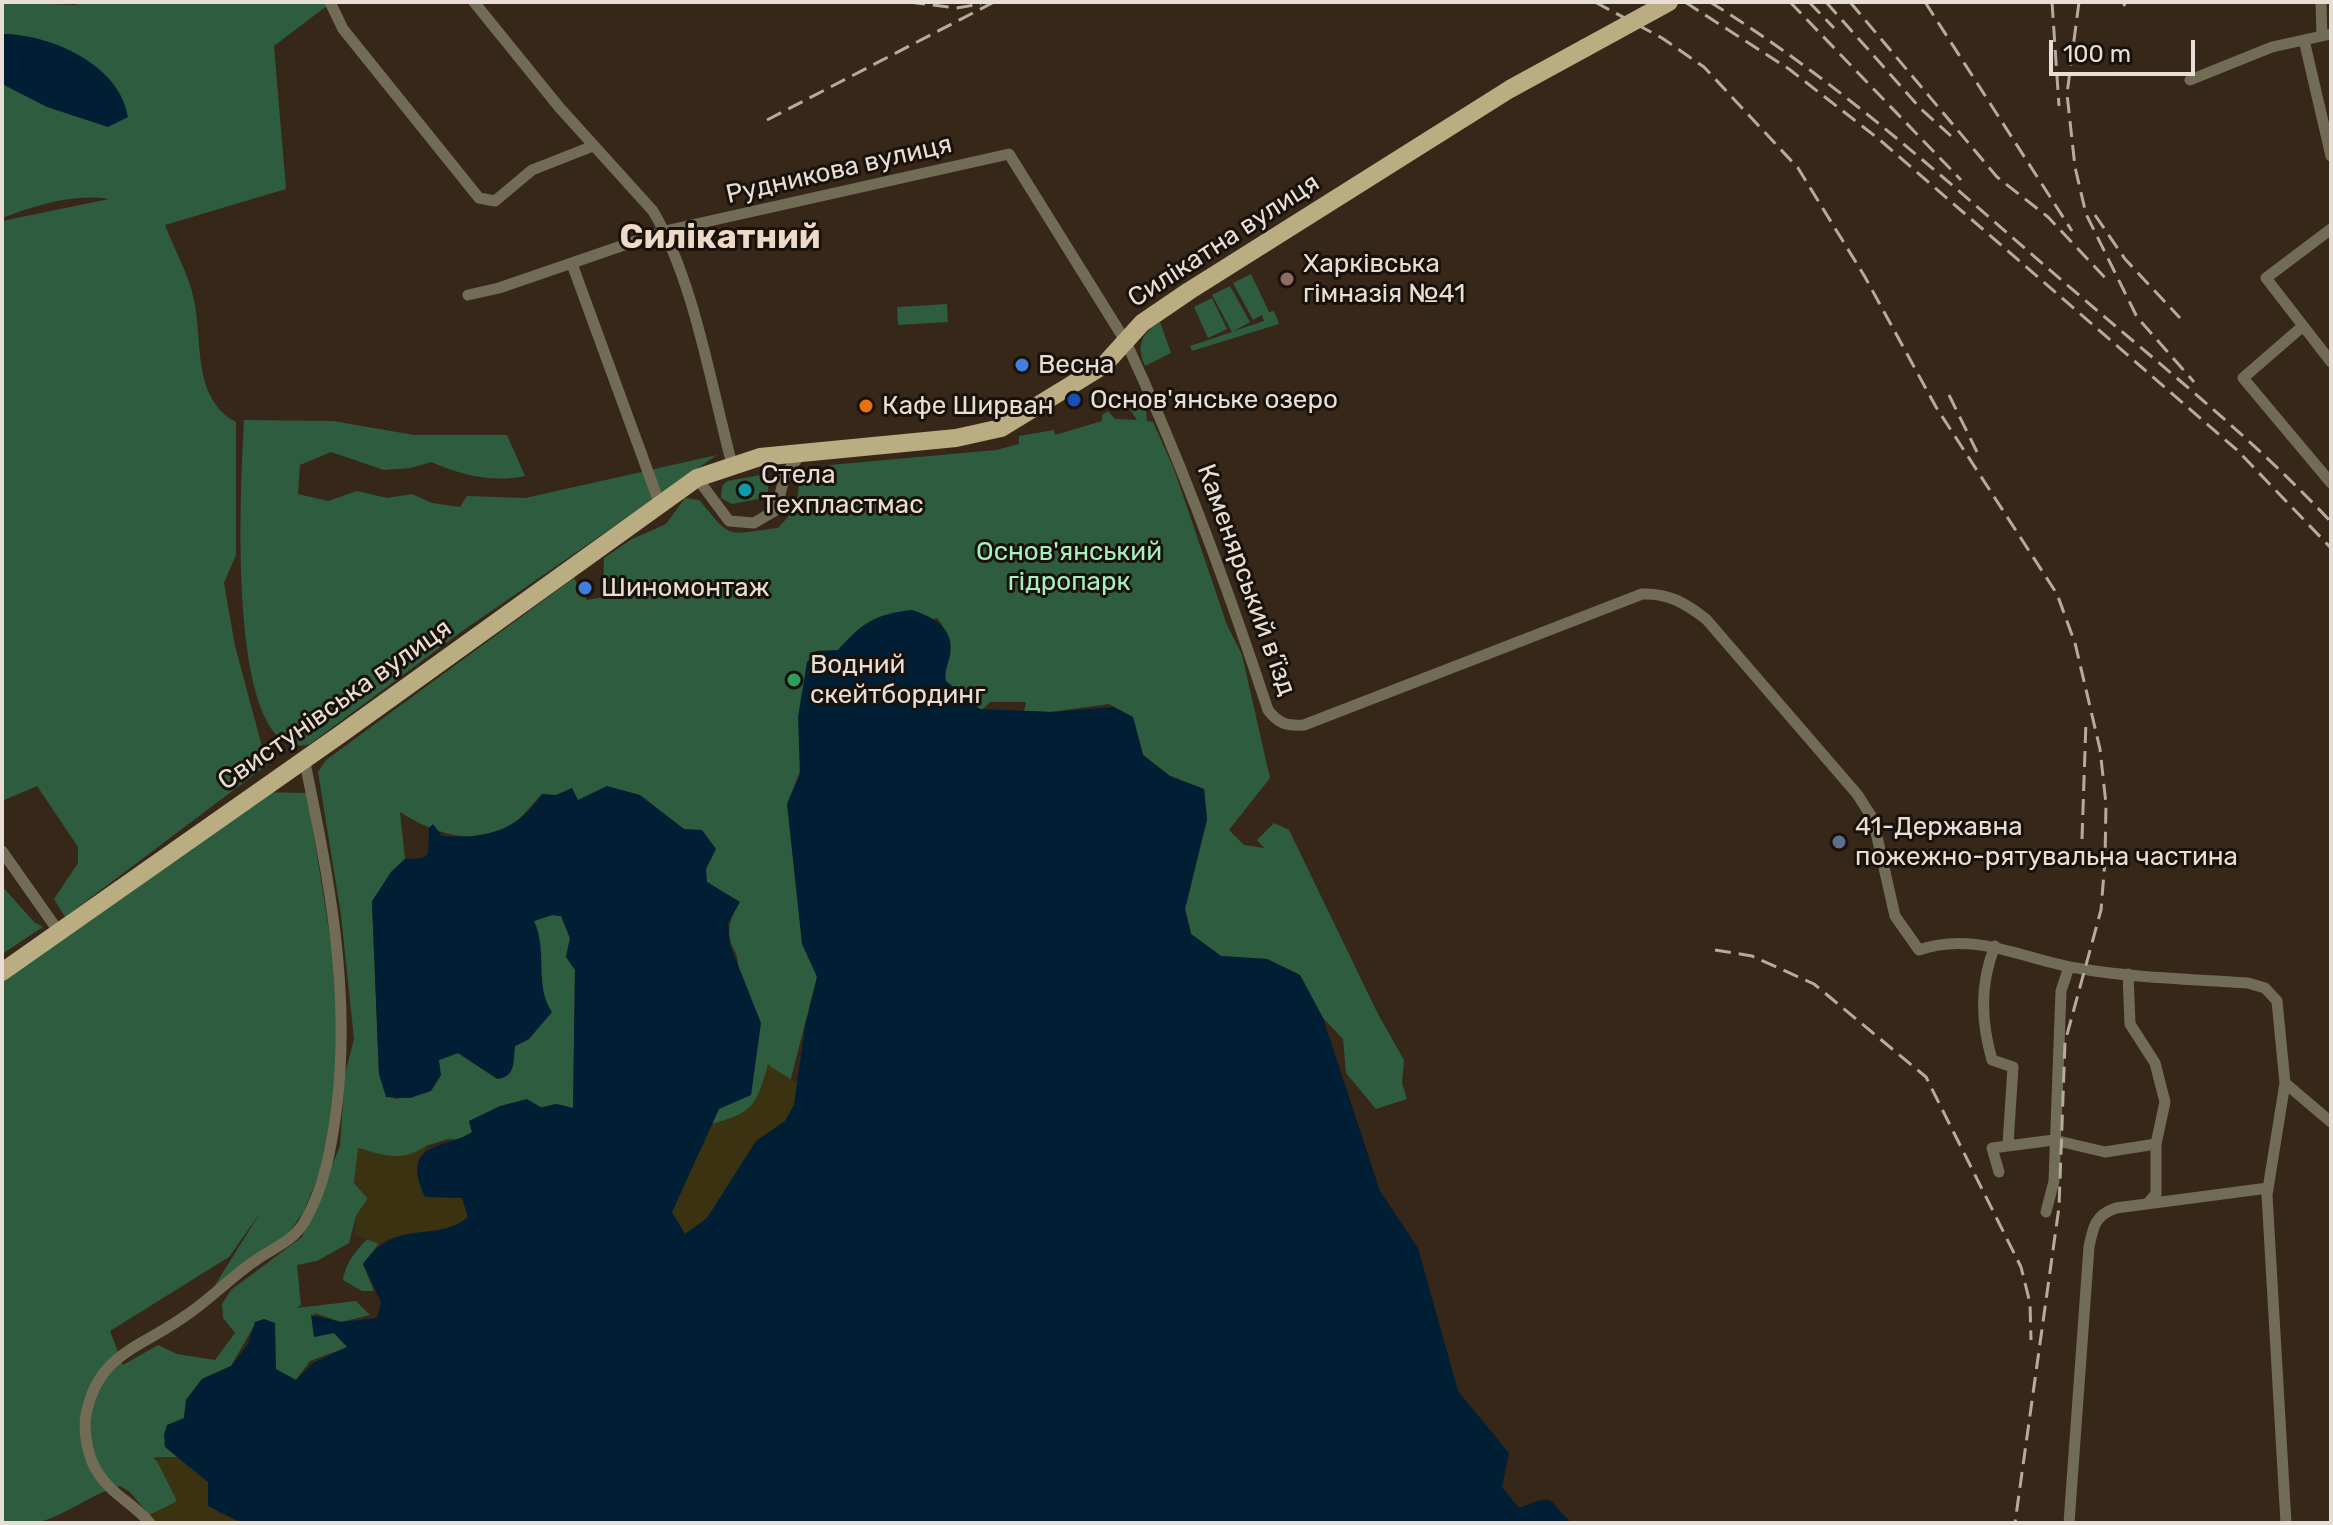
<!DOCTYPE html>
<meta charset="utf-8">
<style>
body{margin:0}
#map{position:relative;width:2333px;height:1525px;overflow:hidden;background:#372719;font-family:Rubik,sans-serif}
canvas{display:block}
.frame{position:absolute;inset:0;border:4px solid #e8ded5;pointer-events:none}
.scale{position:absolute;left:2049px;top:40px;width:146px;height:36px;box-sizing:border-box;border:4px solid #e8ded5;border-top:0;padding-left:10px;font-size:24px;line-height:28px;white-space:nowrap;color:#e8ded5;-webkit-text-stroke:6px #19120c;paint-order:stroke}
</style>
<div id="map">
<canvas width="2333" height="1525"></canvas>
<div class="frame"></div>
<div class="scale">100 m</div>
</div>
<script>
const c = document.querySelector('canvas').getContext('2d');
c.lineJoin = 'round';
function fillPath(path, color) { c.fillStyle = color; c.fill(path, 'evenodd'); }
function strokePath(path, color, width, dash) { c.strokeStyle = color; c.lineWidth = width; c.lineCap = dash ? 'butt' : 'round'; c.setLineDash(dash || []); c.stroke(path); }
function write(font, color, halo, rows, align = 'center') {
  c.font = font + ' Rubik,sans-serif'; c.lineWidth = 6; c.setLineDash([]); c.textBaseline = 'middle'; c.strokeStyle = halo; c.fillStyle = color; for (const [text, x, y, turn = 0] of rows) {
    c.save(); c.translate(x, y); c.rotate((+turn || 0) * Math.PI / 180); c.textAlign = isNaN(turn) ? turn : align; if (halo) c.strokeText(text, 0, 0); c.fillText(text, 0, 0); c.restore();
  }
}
const green = new Path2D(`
 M 2,2 L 76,5 L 79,2 L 332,2 L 274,46 L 286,189 L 165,225 C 174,249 189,275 194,300 C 203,343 192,398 236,422 L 236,555 L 224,583 L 235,646 L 267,765 L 65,917 L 54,899 L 78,863 L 78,847 L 37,786 L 2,801 L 2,221 L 109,199 C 74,193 34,206 2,218 Z
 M 1251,274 L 1269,312 L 1274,311 L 1279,324 L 1192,351 L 1190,346 L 1232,332 L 1212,295 L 1230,286 L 1250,322 L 1234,331 L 1264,321 L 1262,315 L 1253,320 L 1233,283 Z
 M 1212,298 L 1227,329 L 1208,338 L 1194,307 Z
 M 947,304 L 948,322 L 898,325 L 897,307 Z
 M 1160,322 L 1171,353 L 1145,366 C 1136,345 1141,334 1160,322 Z
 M 1140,406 L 1146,409 L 1147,421 L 1153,422 L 1174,469 L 1227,625 L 1242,655 L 1270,778 L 1229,830 L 1244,845 L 1264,848 L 1257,840 L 1274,823 L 1289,830 L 1378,1014 L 1404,1060 L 1402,1083 L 1407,1099 L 1376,1109 L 1346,1073 L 1343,1039 L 1323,1018 L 1300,975 L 1267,959 L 1221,956 L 1191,934 L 1185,909 L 1207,820 L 1204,789 L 1170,776 L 1143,755 L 1133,717 L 1109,704 L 1050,712 L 1024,711 L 1026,702 L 990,702 L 981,711 C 971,702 955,693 947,682 C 936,667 964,652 937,618 L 807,662 L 800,771 L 787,804 L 817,977 L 789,1086 L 768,1064 C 765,1104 747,1115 712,1124 L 719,1108 L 751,1095 C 756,1055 765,1009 738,975 C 743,943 715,947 739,902 L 707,882 L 705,869 L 577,801 L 542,794 C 531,805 519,822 506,829 C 471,846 431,832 400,812 L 405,859 L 391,872 L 372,905 L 379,1074 L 390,1097 L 396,1099 L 425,1093 L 439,1060 L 458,1053 L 497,1079 L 515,1046 L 529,1039 L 543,999 L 533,921 L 552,915 L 561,916 L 570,938 L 566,957 L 575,969 L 573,1108 L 556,1104 L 469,1122 L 472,1132 L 464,1140 L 448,1139 L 429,1145 L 413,1156 L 391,1156 L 354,1183 L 368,1198 L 356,1216 L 349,1243 L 317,1261 L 297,1265 L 301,1305 L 297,1308 L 356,1301 L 370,1315 L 341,1322 L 314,1313 L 317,1336 L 334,1333 L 348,1347 L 310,1361 L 296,1380 L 273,1370 L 254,1326 L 231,1366 L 202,1379 L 186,1400 L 184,1418 L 164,1444 L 177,1457 L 153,1458 L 173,1471 L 177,1502 L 149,1515 L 130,1492 L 120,1486 C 91,1494 70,1513 40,1522 C 29,1525 14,1523 2,1523 L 2,982 L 118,901 L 256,792 L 307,793 L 337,980 L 339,1050 L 324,1162 L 304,1211 L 286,1237 L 252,1256 L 212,1290 L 260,1213 L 229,1257 L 110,1331 L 123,1365 L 158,1345 L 177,1354 L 215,1360 L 235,1333 L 223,1318 L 222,1304 L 231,1290 L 302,1237 L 340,1146 L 345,1074 L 354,1039 L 341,915 L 318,772 L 326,760 L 574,578 L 587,600 L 603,597 L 604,558 L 632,539 L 666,524 L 685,498 L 699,500 C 734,541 724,534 778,528 L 796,508 L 799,484 L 830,465 L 996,450 L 1019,444 L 1019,436 L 1054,430 L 1055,435 L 1102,421 L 1102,415 L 1108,411 L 1115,419 L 1137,420 L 1129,408 Z
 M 244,420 L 333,421 L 414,435 L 507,435 L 525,476 C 491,483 462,475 431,462 L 411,468 L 384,470 L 331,452 L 300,465 L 298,494 L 328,501 L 357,491 L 387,498 L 412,494 L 432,503 L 460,507 L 467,496 L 525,498 L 717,455 L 461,632 L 310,744 C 222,770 242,466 244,420 Z
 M 760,475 L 768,483 L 768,492 L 763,498 L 732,504 L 721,498 L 722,486 L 727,481 Z
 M 2,886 L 34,922 L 43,927 L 2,954 Z
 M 381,1228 L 388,1232 L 363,1264 L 374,1291 L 362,1291 L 343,1280 C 346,1258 364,1241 381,1228 Z`);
const sand = new Path2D(`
 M 768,1065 L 797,1083 L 794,1105 L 785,1121 L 756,1141 L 707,1219 L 684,1235 L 671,1212 L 712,1124 C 754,1113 756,1105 768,1065 Z
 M 429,1144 L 421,1157 L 425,1196 L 462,1198 L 468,1217 C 444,1236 407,1228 379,1244 L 354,1234 L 356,1216 L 368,1199 L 354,1183 L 358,1148 C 388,1156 402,1163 429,1144 Z
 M 155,1457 L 177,1457 L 209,1483 L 218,1513 L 242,1523 L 157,1523 L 151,1515 L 177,1501 Z`);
const water = new Path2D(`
 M 2,34 C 51,34 120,65 128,117 L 108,127 L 47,107 L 2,84 Z
 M 912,610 C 933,617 955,628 950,655 C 948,665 944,671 946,681 L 980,709 L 1053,712 L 1113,707 L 1133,717 L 1143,755 L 1170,776 L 1204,789 L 1207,819 L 1185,909 L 1191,934 L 1221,956 L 1267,959 L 1300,975 L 1323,1018 L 1380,1191 L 1418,1248 L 1458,1391 L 1509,1453 L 1502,1487 L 1519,1508 C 1561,1491 1544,1501 1573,1523 L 242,1523 L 208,1506 L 208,1482 L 165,1447 L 164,1434 L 167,1425 L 184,1418 L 186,1400 L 202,1379 L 231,1366 L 248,1344 L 255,1322 L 264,1319 L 275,1323 L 276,1369 L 296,1380 L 313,1363 L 347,1347 L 334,1333 L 314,1337 L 311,1315 L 341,1322 L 377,1318 L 381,1302 L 363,1264 C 399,1215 435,1245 468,1217 L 462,1198 L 425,1197 C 399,1140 445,1150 472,1132 L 469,1121 L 500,1106 L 527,1099 L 542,1108 L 556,1104 L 573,1108 L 575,970 L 566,957 L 570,938 L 561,916 L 552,915 L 534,921 C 548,950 534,986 552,1012 L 529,1039 L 515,1046 C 513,1062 516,1076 498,1079 L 458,1053 L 439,1060 L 441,1075 L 431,1091 L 410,1098 L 386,1097 L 379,1074 L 372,901 L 391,872 L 405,859 L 422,858 L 428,854 L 429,828 L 433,824 L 442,836 C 484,839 517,832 542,794 L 556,795 L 572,788 L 578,800 L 607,786 L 640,795 L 684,829 L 702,830 L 716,849 L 706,869 L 707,882 L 740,902 L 728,923 L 730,945 L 761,1023 L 751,1095 L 719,1109 L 672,1212 L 685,1234 L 707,1218 L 756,1141 L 785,1121 L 794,1105 L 805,1027 L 817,977 L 802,944 L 787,804 L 800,775 L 798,717 L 807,662 L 816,651 L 838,650 C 862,623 875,614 912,610 Z`);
const street = new Path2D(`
 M 330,2 L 343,29 L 479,198 L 495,201 L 532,170 L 593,146
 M 474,2 L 559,107 L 653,211 C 694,280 711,386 732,464
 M 2321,2 L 2322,36
 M 2304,40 L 2331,156
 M 2190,80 L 2272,47 L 2331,34
 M 2331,229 L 2266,278 L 2331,362
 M 572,264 L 659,502
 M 468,295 L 499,288 L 665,231 L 1009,154 L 1126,342 C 1182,462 1227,585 1268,710 C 1279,724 1286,726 1304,725 L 1642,594 C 1669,593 1685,603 1706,619 L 1857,794 L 1873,819 L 1895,916 L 1919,950 C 1976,930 2026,961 2082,969 C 2136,978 2193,979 2248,983 L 2265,988 L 2277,1001 L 2285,1083 L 2267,1195 L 2286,1523
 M 2303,326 L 2243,378 L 2331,483
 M 697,478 L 729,521 L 754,523 L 776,510 L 785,475 L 803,451
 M 2,851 L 59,932
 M 1995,946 C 1980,982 1981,1022 1992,1060 L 2013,1067 L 2008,1144
 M 2128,974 L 2130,1024 L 2155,1063 L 2165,1102 L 2156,1144 L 2156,1194 L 2147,1204
 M 2285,1083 L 2331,1122
 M 1999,1172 L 1992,1148 L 2054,1140 L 2105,1152 L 2156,1144
 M 2046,1212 L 2054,1181 L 2061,991 L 2069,967
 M 150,1523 C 134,1504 111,1494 98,1473 C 88,1458 83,1433 86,1415 C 98,1352 142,1348 188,1314 C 213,1297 234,1274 259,1258 C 277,1246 294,1240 305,1221 C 325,1186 332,1144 337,1105 C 351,986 328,874 304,758
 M 2069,1523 L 2089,1247 C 2093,1227 2095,1215 2116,1208 L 2268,1188`);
const primary = new Path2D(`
 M 2,972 L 341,734 L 697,478 L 760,457 L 956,438 L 1001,428 L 1104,365 L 1142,323 L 1189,291 L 1510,89 L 1585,48`);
const rail = new Path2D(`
 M 909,2 L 956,8 L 981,4
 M 1595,2 L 1662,38 L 1704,67 L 1798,168 L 1865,277 L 1936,407 L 2057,594 L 2075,643 L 2100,749 L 2106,804 L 2105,860 L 2101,910 L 2065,1042 L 2059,1207 L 2015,1523
 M 1685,2 L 1789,69 L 1880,140 L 2237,450 L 2331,548
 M 1710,2 C 1840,82 1950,184 2065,283 C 2155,361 2250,435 2331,522
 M 1790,2 L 1961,180
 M 1809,2 L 1834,28
 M 1826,2 L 1921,109 L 1951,136
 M 1850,2 L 1997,177 L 2048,217 L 2110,283
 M 1925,2 L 2072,231
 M 2052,2 L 2059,106
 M 2079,2 L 2067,94 L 2075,167 L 2086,214 L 2137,317 L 2194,382
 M 2123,2 L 2125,6
 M 767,120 L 994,2
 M 2095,215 L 2125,259 L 2180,318
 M 1949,395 L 1977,452
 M 2082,839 L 2086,721
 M 1715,950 L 1752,956 L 1814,984 L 1926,1077 L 2021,1267 L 2030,1303 L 2031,1340`);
const primaryBridge = new Path2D(`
 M 1585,48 L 1669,2`);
const markers = [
 [1287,279,8,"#8d6e63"],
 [1022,365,8,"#3f7fe0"],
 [1074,400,8,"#1a4fb4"],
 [866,406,8,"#e8710a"],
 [745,490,8,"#0f9aa8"],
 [585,588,8,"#3f7fe0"],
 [794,680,8,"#2e9e5b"],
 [1839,842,8,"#5c6f8a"]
];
const streetNames = [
 ["Рудникова вулиця",839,170,-13],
 ["Силікатна вулиця",1224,241,-33],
 ["Каменярський в’їзд",1246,580,70],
 ["Свистунівська вулиця",335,705,-35]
];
const poiNames = [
 ["Харківська",1303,264],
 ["гімназія №41",1303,294],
 ["Весна",1038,365],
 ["Основ'янське озеро",1090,400],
 ["Кафе Ширван",882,406],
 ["Стела",761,475],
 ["Техпластмас",761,505],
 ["Шиномонтаж",601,588],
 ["Водний",810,665],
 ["скейтбординг",810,695],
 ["41-Державна",1855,827],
 ["пожежно-рятувальна частина",1855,857]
];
const parkNames = [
 ["Основ'янський",1069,552],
 ["гідропарк",1069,582]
];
const districtNames = [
 ["Силікатний",720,238]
];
fillPath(green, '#2d5c3f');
fillPath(sand, '#3b3212');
fillPath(water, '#001f34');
strokePath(street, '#726c57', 11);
strokePath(primary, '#b9ad81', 18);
strokePath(rail, '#b6aa9f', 3, [16, 8]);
strokePath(primaryBridge, '#b9ad81', 18);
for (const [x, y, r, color] of markers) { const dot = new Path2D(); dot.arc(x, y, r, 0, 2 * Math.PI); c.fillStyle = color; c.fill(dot); strokePath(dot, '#19120c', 3); }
write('26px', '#e8ded5', '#19120c', streetNames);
write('26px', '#e8ded5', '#19120c', poiNames, 'left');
write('26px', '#a5f0be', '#19120c', parkNames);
write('bold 34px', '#eed9c7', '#19120c', districtNames);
</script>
